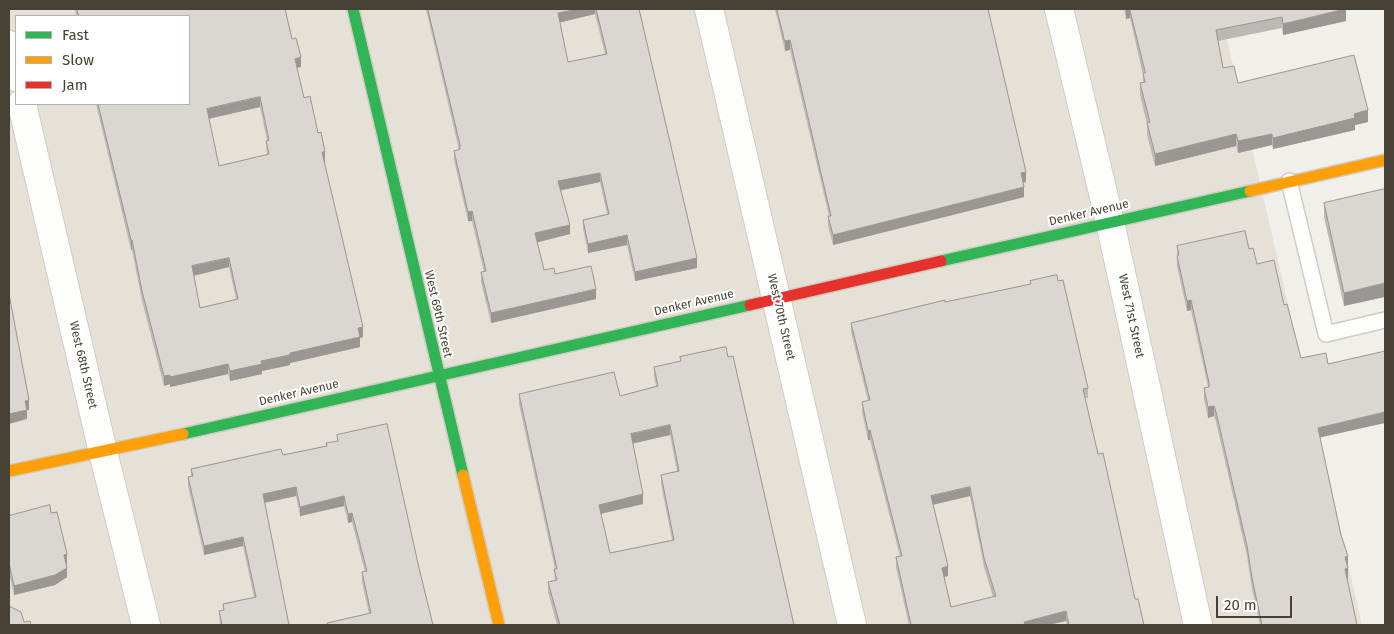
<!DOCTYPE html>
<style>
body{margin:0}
#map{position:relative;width:1394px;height:634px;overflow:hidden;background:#f0efea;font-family:"Fira Sans",sans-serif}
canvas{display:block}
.frame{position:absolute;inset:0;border:10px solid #474034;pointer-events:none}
.legend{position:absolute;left:15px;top:15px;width:175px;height:90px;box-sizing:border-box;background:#fff;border:1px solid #b5b3ae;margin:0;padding:6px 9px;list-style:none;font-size:15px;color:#474034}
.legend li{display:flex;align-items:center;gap:10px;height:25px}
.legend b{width:25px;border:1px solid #b5b3ae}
.scale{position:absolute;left:1216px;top:596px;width:76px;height:22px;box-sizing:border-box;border:2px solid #474034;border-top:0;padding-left:6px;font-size:15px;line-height:18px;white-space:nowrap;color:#474034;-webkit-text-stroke:4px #fff;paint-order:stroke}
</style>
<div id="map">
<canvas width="1394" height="634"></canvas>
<div class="frame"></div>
<ul class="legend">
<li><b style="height:6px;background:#30b455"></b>Fast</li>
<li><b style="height:6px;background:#ff9f0a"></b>Slow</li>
<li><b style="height:6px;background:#e5322d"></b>Jam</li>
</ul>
<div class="scale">20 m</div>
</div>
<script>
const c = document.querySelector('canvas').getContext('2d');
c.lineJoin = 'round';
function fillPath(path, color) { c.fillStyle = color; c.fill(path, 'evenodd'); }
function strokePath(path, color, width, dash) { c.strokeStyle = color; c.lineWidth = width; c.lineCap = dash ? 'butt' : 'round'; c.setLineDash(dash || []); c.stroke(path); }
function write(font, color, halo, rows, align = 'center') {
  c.font = font + ' "Fira Sans",sans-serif'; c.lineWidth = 4; c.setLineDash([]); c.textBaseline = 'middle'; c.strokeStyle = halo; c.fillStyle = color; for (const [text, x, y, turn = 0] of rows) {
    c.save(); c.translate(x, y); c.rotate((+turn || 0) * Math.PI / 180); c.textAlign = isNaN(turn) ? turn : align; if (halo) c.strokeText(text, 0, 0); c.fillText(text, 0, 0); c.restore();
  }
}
const residential = new Path2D(`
 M 9,9 L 1220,9 L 1362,625 L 9,625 ZM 16,16 L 189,16 L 189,104 L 16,104 Z`);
const lane = new Path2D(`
 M 1289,181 L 1326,334 L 1385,320`);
const street = new Path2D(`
 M 709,9 L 852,625
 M 1059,9 L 1110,222 L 1198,625
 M 9,45 L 16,77
 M 22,104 L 103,452 L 146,625`);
const fast = new Path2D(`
 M 353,9 L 463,475
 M 941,261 L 1250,191
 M 183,434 L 750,305`);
const slow = new Path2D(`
 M 1250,191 L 1385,160
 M 9,471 L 183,434
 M 463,475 L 499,625`);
const jam = new Path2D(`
 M 750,305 L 941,261`);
const wall = new Path2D(`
 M 75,9 L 285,9 L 292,39 L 301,67 L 297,68 L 304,98 L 325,162 L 324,162 L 363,337 L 360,338 L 360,347 L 290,363 L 290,365 L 262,371 L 262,374 L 230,381 L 228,374 L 170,387 L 170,384 L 164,386 L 142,301 L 132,250 L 131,250 L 96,104 L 189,104 L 189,16 L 76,16 ZM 260,107 L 267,140 L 266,141 L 267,155 L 219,166 L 209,119 ZM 229,267 L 236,299 L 200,308 L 194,276 Z
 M 426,9 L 639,9 L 697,268 L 635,281 L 627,245 L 588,253 L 583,229 L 583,220 L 607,214 L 600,182 L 561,190 L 570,234 L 537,242 L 544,270 L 555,274 L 596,299 L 491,323 L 481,282 L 481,272 L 484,272 L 472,221 L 468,221 L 454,160 L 454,151 L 459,150 ZM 595,14 L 605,54 L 568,62 L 560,22 Z
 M 775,9 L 988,9 L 1026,182 L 1023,183 L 1024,197 L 833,245 L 828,226 L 828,216 L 829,216 L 790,50 L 785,51 Z
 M 1124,9 L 1345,9 L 1346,21 L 1283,35 L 1282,28 L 1218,41 L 1223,68 L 1238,83 L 1368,122 L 1355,125 L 1355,130 L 1273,149 L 1272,145 L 1238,153 L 1236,146 L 1155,166 L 1147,135 L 1147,124 L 1140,95 L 1140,83 L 1143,83 L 1143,75 L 1130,18 L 1126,19 Z
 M 1385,189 L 1344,306 L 1324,217 L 1324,203 Z
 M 1177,246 L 1249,249 L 1257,264 L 1284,305 L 1320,438 L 1348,566 L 1348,579 L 1347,579 L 1357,625 L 1260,625 L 1252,589 L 1247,556 L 1216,422 L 1214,416 L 1208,418 L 1204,399 L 1204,388 L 1208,387 L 1191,310 L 1187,311 L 1177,266 Z
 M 1030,281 L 1088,388 L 1088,398 L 1085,398 L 1098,454 L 1135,599 L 1144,625 L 1067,625 L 1066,621 L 1048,625 L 909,625 L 896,567 L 896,557 L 900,556 L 870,440 L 868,440 L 862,412 L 862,402 L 868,401 L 851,332 L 851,323 L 1030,284 ZM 970,496 L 984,567 L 993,597 L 951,607 L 944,577 L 948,576 L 933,505 Z
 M 680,357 L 728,357 L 794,625 L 557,625 L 548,592 L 548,582 L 555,580 L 554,569 L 555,569 L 519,404 L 519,394 L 620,396 L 656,386 L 654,376 L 654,367 L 680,361 ZM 670,435 L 677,471 L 661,475 L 661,484 L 672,540 L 610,553 L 601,514 L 643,504 L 633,443 Z
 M 337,435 L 419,568 L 433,625 L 327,625 L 327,623 L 369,614 L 362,582 L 362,572 L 365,572 L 352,522 L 348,523 L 344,506 L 300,516 L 296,496 L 265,503 L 289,625 L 220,625 L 219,611 L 223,610 L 223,604 L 254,597 L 243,546 L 204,555 L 188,486 L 188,477 L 191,476 L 191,469 L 283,455 L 326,446 L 326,443 L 337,441 Z
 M 51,513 L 67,564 L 66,564 L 67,577 L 55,585 L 14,595 L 9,573 L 9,516 Z`);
const shadedWall = new Path2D(`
 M 578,9 L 595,9 L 595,14 L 558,23 L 558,13 Z
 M 1126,9 L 1130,9 L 1130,18 L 1126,19 Z
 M 1346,9 L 1346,21 L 1283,35 L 1283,24 Z
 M 790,40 L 790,50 L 785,51 L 785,41 Z
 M 301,57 L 301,67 L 295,68 L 295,59 Z
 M 260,97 L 260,107 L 207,119 L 207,109 Z
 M 1368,110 L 1368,122 L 1355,125 L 1355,130 L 1273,149 L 1273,138 Z
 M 1236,134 L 1236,146 L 1155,166 L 1155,154 Z
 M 1272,134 L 1272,145 L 1238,153 L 1238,141 Z
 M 322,152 L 325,152 L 325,162 L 322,162 Z
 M 1026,172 L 1026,182 L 1021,183 L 1021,173 Z
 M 600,173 L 600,182 L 558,191 L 558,181 Z
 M 1024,187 L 1024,197 L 833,245 L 833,235 Z
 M 472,211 L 472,221 L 468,221 L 468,212 Z
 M 570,225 L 570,234 L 535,243 L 535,233 Z
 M 627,235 L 627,245 L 588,253 L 588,244 Z
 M 131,240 L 132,240 L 132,250 L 131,250 Z
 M 229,258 L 229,267 L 192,276 L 192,266 Z
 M 697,258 L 697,268 L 635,281 L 635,272 Z
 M 1385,283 L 1385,297 L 1344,306 L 1344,293 Z
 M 596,289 L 596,299 L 491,323 L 491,313 Z
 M 1191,300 L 1191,310 L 1187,311 L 1187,301 Z
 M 363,327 L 363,337 L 360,338 L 360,347 L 290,363 L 290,365 L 262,371 L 262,374 L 230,381 L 230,371 L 290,353 L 358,328 Z
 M 228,364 L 228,374 L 170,387 L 170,377 Z
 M 170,375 L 170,384 L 164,386 L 164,376 Z
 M 29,400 L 29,410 L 27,410 L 27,419 L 9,424 L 9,414 L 25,401 Z
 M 1214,406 L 1214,416 L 1208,418 L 1208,407 Z
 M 1385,412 L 1385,423 L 1318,438 L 1318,428 Z
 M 670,425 L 670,435 L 631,444 L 631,434 Z
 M 870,430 L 870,440 L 868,440 L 868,431 Z
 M 296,487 L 296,496 L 263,503 L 263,494 Z
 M 970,487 L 970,496 L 931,505 L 931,496 Z
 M 643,494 L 643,504 L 599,514 L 599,505 Z
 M 344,496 L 344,506 L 300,516 L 300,507 Z
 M 352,513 L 352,522 L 348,523 L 348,514 Z
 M 243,537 L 243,546 L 204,555 L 204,546 Z
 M 67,554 L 67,564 L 64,565 L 64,555 Z
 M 1348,556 L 1348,566 L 1345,557 Z
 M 948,566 L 948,576 L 942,577 L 942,568 Z
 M 67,568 L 67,577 L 55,585 L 14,595 L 14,586 Z
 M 1348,568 L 1348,579 L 1345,579 L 1345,569 Z
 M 1066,611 L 1066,621 L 1048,625 L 1024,625 L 1024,622 Z`);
const building = new Path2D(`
 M 77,9 L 285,9 L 292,39 L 296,38 L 301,57 L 295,59 L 304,98 L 310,96 L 318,133 L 321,132 L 325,152 L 322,152 L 363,327 L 358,328 L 360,337 L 290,353 L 290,355 L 261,361 L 262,364 L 230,371 L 228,364 L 170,377 L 170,375 L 164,376 L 142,291 L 132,240 L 131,240 L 98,104 L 189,104 L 189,16 L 79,16 ZM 260,97 L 269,140 L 266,141 L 269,154 L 219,166 L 207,109 ZM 229,258 L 238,299 L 200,308 L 192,266 Z
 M 428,9 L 578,9 L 558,13 L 568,62 L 607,54 L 596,9 L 639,9 L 697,258 L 635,272 L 627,235 L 588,244 L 583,220 L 609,214 L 600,173 L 558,181 L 570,225 L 535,233 L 544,270 L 554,268 L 555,274 L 591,266 L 596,289 L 491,313 L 481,272 L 486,271 L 472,211 L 468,212 L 454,151 L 460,149 L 460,145 Z
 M 777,9 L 988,9 L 1026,172 L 1021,173 L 1024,187 L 833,235 L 828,216 L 831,216 L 790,40 L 785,41 Z
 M 1130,9 L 1345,9 L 1283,24 L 1282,17 L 1216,30 L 1223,68 L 1234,66 L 1238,83 L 1354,55 L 1368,110 L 1354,114 L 1355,118 L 1273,138 L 1272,134 L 1238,141 L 1236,134 L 1155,154 L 1147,123 L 1150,122 L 1140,83 L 1145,82 L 1143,73 L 1145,73 Z
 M 1385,189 L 1385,283 L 1344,293 L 1324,203 Z
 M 1245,231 L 1249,249 L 1253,248 L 1257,264 L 1274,260 L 1284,305 L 1287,304 L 1301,358 L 1326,353 L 1328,364 L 1385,351 L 1385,412 L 1318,428 L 1341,535 L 1348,556 L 1345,557 L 1348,568 L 1345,569 L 1357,625 L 1262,625 L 1252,578 L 1247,546 L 1216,412 L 1214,406 L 1208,407 L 1204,388 L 1209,387 L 1209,383 L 1191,300 L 1187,301 L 1177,256 L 1179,255 L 1177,246 Z
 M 1057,275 L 1058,281 L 1063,280 L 1088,388 L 1083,389 L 1098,454 L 1103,453 L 1135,599 L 1138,599 L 1144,625 L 1069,625 L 1066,611 L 1024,622 L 1025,625 L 911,625 L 896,557 L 902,556 L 870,430 L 868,431 L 862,402 L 870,400 L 851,323 L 945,300 L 945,302 L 1031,284 L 1030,281 ZM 970,487 L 984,558 L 996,596 L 951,607 L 942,568 L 948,566 L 931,496 Z
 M 9,294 L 29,400 L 25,401 L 27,410 L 9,414 Z
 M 726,347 L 728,357 L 733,356 L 794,625 L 560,625 L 548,582 L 557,580 L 554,569 L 557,569 L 519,394 L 614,372 L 620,396 L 658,386 L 654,367 L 681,361 L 680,357 ZM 670,425 L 679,471 L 661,475 L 674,540 L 610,553 L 599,505 L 643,494 L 631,434 Z
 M 387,424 L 419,568 L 433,625 L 328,625 L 327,623 L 371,613 L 362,572 L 367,571 L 352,513 L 348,514 L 344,496 L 300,507 L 296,487 L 263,494 L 289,625 L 222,625 L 219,611 L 224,610 L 223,604 L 256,597 L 243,537 L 204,546 L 188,477 L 193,476 L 191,469 L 281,449 L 283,455 L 327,446 L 326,443 L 338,441 L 337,435 Z
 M 50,505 L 51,513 L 57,512 L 67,554 L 64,555 L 67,568 L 55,575 L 14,586 L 9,563 L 9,516 Z
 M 9,606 L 21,612 L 24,622 L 30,621 L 31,625 L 9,625 Z`);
const streetNames = [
 ["Denker Avenue",1089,213,-13],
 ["Denker Avenue",694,303,-13],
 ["West 69th Street",438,314,77],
 ["West 71st Street",1131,316,78],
 ["West 70th Street",781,317,77],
 ["West 68th Street",83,365,77],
 ["Denker Avenue",299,393,-13]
];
fillPath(residential, '#e5e1d6');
strokePath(lane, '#ceccc7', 18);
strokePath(street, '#ceccc7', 30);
strokePath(fast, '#d0ccc0', 14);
strokePath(slow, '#d0ccc0', 14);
strokePath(jam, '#d0ccc0', 14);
strokePath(lane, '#fdfdfc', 15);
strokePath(street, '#fdfdfc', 28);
strokePath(fast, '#30b455', 11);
strokePath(slow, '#ff9f0a', 11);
strokePath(jam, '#e5322d', 11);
fillPath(wall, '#bbb9b5');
fillPath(shadedWall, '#999693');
fillPath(building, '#dad7d2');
strokePath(building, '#999693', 1);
write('12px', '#474034', '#fff', streetNames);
</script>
